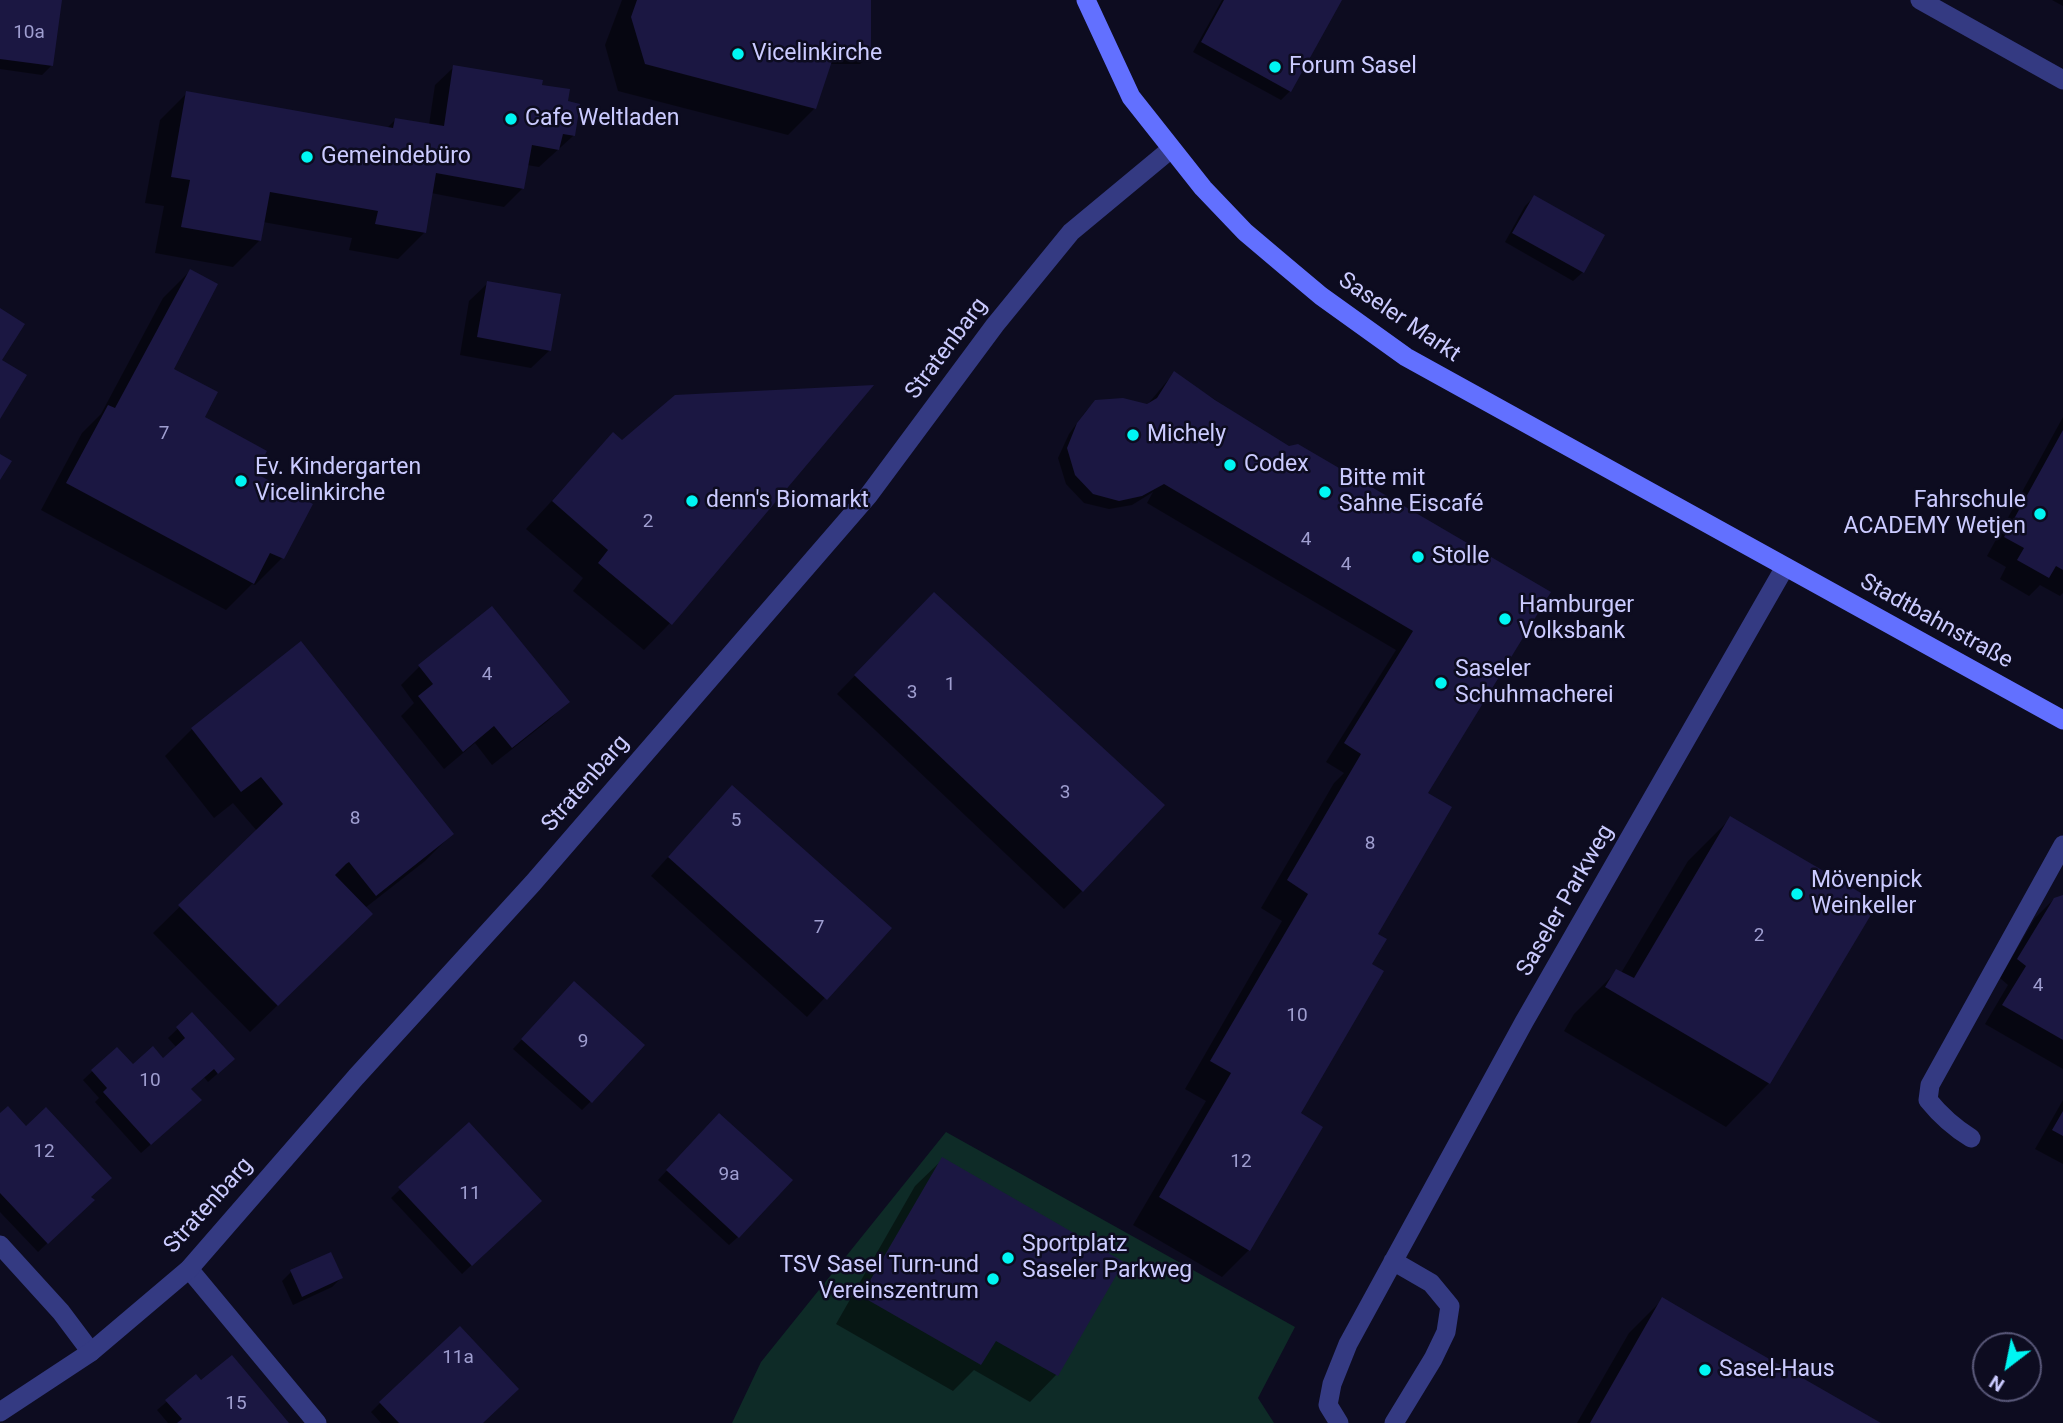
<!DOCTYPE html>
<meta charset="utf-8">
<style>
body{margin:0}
#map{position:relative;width:2063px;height:1423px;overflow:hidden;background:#0d0c20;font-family:Roboto,sans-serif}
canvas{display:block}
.north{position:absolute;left:1972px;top:1332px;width:70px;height:70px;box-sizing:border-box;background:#0d0c20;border:2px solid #595879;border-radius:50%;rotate:212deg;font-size:19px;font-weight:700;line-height:28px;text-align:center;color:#cbcbff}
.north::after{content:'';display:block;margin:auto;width:24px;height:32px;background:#00f6f3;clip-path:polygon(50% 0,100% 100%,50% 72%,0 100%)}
</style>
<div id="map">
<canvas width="2063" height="1423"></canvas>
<div class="north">N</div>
</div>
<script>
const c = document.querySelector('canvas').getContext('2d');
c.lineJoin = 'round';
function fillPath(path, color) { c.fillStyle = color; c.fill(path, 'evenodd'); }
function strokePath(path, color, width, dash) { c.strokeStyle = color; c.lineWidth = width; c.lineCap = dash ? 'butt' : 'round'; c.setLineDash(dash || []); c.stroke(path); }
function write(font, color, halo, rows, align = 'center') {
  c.font = font + ' Roboto,sans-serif'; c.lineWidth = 5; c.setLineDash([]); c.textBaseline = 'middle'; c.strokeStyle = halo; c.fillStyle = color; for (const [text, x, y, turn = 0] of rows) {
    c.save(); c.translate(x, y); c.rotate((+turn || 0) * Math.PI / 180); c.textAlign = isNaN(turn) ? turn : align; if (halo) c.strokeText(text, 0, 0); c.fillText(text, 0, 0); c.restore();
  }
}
const green = new Path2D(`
 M 946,1132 L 1295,1327 L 1258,1398 L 1274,1423 L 732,1423 L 761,1362 Z`);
const shadow = new Path2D(`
 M 0,0 L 60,0 L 51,66 L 42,75 L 0,69 Z
 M 622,0 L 869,0 L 869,55 L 860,64 L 829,64 L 815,108 L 788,135 L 618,91 L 605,45 Z
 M 1222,0 L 1340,0 L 1290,91 L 1281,100 L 1193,52 Z
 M 2052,0 L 2063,0 L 2063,6 Z
 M 454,67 L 540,87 L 566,103 L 573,136 L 539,167 L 527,165 L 523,188 L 504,207 L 431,193 L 425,232 L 398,259 L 349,250 L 352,238 L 263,222 L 260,240 L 233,267 L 155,253 L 164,206 L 145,203 L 160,120 L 187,93 L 386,129 L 396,119 L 429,125 L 435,85 Z
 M 1534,197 L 1583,272 L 1573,281 L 1505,242 L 1525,206 Z
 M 190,271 L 171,369 L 202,418 L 252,474 L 311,505 L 282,558 L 255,585 L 252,584 L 226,610 L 41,510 L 82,433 L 101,414 L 163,298 Z
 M 488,283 L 550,350 L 531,368 L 460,355 L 469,301 Z
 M 1174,373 L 1289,448 L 1549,593 L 1427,792 L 1376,935 L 1370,965 L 1298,1114 L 1249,1250 L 1222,1277 L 1133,1225 L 1206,1101 L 1185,1089 L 1282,921 L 1261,908 L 1334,783 L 1344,773 L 1326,762 L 1396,650 L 1147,503 L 1153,492 L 1132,505 L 1109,509 L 1084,503 L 1066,484 L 1058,458 L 1069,434 L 1086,411 L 1096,401 L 1147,405 Z
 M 2063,417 L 2063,593 L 2060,596 L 2040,585 L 2029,596 L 2000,579 L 2006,567 L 1987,556 Z
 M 613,434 L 670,623 L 644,650 L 573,591 L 583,578 L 526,529 Z
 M 934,594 L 1082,891 L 1064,909 L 837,694 Z
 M 419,667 L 567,702 L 549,720 L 492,765 L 475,743 L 444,769 L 401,716 L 414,703 L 401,685 Z
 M 192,729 L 452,834 L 425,861 L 365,908 L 344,941 L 250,1032 L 153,933 L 257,831 L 233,803 L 214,818 L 165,756 Z
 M 714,806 L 889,928 L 807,1017 L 651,876 Z
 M 1731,818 L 1875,904 L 1769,1083 L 1726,1127 L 1564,1031 L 1574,1014 L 1617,971 L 1621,973 L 1688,861 Z
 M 2063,897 L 2063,1069 L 1985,1024 L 2008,985 L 2000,978 L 2035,918 L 2054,899 Z
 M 565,992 L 591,1101 L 582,1110 L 513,1049 Z
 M 192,1015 L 224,1068 L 208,1082 L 204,1077 L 189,1089 L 191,1109 L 141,1153 L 95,1102 L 99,1098 L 83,1080 L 116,1049 L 133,1067 L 163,1061 L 177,1048 L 168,1038 Z
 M 2063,1100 L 2063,1164 L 2035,1149 Z
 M 0,1115 L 92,1200 L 38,1252 L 0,1212 Z
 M 469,1124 L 531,1209 L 462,1274 L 391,1198 Z
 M 710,1124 L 738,1237 L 729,1245 L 658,1180 Z
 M 942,1160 L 1121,1263 L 1056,1375 L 1030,1402 L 974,1370 L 953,1391 L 836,1324 L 915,1186 Z
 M 330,1254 L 341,1278 L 332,1287 L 293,1305 L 282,1281 L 291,1272 Z
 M 1662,1300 L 1879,1423 L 1577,1423 L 1629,1333 Z
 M 196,1377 L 201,1383 L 287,1423 L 168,1423 L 157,1410 Z
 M 380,1403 L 481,1423 L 381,1423 L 371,1412 Z`);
const building = new Path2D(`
 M 0,0 L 62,0 L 53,66 L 0,59 Z
 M 637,0 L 871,0 L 871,55 L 834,55 L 816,109 L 645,64 L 631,17 Z
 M 1224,0 L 1342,0 L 1291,92 L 1201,42 Z
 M 453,65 L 543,80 L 542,85 L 570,89 L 568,101 L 580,104 L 575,136 L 563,134 L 559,150 L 532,145 L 524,189 L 436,173 L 426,233 L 375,224 L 378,211 L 270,192 L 261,241 L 181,227 L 190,180 L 171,177 L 186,91 L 393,128 L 395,118 L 444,126 Z
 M 1534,195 L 1605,235 L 1584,273 L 1512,233 Z
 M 190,269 L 218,284 L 174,369 L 218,392 L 205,417 L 267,451 L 255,473 L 313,504 L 284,559 L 270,553 L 254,584 L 66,483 L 108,405 L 115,408 Z
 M 487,281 L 561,294 L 551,351 L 477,337 Z
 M 0,308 L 25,324 L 2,360 L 27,375 L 0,419 Z
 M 1174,371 L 1215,400 L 1289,446 L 1298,444 L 1551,592 L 1428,793 L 1452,807 L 1378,934 L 1387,939 L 1372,964 L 1384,971 L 1301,1113 L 1323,1127 L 1250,1251 L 1159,1197 L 1231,1073 L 1210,1061 L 1308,894 L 1287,880 L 1361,754 L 1344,743 L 1413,631 L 1164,484 L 1142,496 L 1119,501 L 1093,494 L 1075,475 L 1067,448 L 1077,423 L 1095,400 L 1123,398 L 1147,404 L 1157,398 Z
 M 874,385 L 672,625 L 598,563 L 608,550 L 552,501 L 613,432 L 622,440 L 675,395 Z
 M 2063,430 L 2063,570 L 2056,566 L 2049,578 L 2017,560 L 2024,548 L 2004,537 Z
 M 0,454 L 12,461 L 0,480 Z
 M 934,592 L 1165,805 L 1083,892 L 854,675 Z
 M 492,606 L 570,702 L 512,748 L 494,726 L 463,752 L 418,696 L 433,684 L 418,665 Z
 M 301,641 L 454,834 L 376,896 L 349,862 L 346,864 L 335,875 L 373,914 L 278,1006 L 178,905 L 283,804 L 261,777 L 241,792 L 191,728 Z
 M 732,785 L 892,928 L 827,1000 L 668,857 Z
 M 1730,816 L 1878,903 L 1770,1084 L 1605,987 L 1616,969 L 1634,978 Z
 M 2063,895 L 2063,1040 L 2002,1005 L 2026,966 L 2017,959 L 2054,898 Z
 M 574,981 L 645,1045 L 592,1103 L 521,1039 Z
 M 192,1012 L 235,1059 L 218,1074 L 214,1069 L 191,1089 L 202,1100 L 151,1145 L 103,1092 L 107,1088 L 91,1070 L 117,1047 L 133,1064 L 153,1046 L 163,1058 L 185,1038 L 176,1027 Z
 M 8,1106 L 26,1126 L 46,1107 L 112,1178 L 91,1197 L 95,1200 L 48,1244 L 0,1193 L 0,1113 Z
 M 2063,1111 L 2063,1136 L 2052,1130 Z
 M 719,1113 L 793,1180 L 739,1238 L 666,1170 Z
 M 469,1122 L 542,1201 L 472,1266 L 398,1187 Z
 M 942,1157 L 1124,1262 L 1058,1376 L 996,1341 L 981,1365 L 861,1296 Z
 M 331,1252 L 343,1278 L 302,1297 L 290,1270 Z
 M 1662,1297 L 1696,1317 L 1881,1423 L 1590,1423 Z
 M 460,1326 L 519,1389 L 483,1423 L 399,1423 L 379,1402 Z
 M 232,1355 L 289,1423 L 177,1423 L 182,1419 L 165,1400 L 196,1374 L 201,1380 Z`);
const service = new Path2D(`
 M 1971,1138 C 1953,1127 1941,1116 1928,1100 L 1930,1085 L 2063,845
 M 0,1245 L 61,1312 L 91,1352
 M 189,1269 L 317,1423`);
const minor = new Path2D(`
 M 1920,0 L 2063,80
 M 1393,1261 L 1431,1283 L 1450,1306 L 1446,1332 L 1433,1359 L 1394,1423
 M 0,1412 L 91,1352 L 189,1269 L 356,1077 L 533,883 L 868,496 L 995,325 L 1071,232 L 1171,149
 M 1339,1423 L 1328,1405 L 1332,1384 L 1348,1344 L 1524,1022 L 1785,567`);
const secondary = new Path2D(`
 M 1086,0 L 1131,97 L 1203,188 L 1245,232 L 1284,265 L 1321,296 L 1406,357 L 2063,720`);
const markers = [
 [738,54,7,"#00f6f3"],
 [1275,67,7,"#00f6f3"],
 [511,119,7,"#00f6f3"],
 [307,157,7,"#00f6f3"],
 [1133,435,7,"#00f6f3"],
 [1230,465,7,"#00f6f3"],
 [241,481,7,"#00f6f3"],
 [1325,492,7,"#00f6f3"],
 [692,501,7,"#00f6f3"],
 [2040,514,7,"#00f6f3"],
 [1418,557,7,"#00f6f3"],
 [1505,619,7,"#00f6f3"],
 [1441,683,7,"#00f6f3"],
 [1797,894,7,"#00f6f3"],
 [1008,1258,7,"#00f6f3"],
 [993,1279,7,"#00f6f3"],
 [1705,1370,7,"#00f6f3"]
];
const numberNames = [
 ["10a",29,33],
 ["7",164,434],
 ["2",648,522],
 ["4",1306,540],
 ["4",1346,565],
 ["4",487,675],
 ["1",950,685],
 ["3",912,693],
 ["3",1065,793],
 ["8",355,819],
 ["5",736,821],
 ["8",1370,844],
 ["7",819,928],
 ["2",1759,936],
 ["4",2038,986],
 ["10",1297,1016],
 ["9",583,1042],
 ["10",150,1081],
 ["12",44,1152],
 ["12",1241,1162],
 ["9a",729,1175],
 ["11",470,1194],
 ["11a",458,1358],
 ["15",236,1404]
];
const poiNames = [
 ["Vicelinkirche",752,54],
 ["Forum Sasel",1289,67],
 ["Cafe Weltladen",525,119],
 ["Gemeindebüro",321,157],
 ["Michely",1147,435],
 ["Codex",1244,465],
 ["Ev. Kindergarten",255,468],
 ["Vicelinkirche",255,494],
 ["Bitte mit",1339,479],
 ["Sahne Eiscafé",1339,505],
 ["denn's Biomarkt",706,501],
 ["Fahrschule",2026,501,"right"],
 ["ACADEMY Wetjen",2026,527,"right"],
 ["Stolle",1432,557],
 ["Hamburger",1519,606],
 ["Volksbank",1519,632],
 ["Saseler",1455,670],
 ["Schuhmacherei",1455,696],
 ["Mövenpick",1811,881],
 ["Weinkeller",1811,907],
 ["Sportplatz",1022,1245],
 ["Saseler Parkweg",1022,1271],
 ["TSV Sasel Turn-und",979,1266,"right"],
 ["Vereinszentrum",979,1292,"right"],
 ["Sasel-Haus",1719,1370]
];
const streetNames = [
 ["Saseler Markt",1399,318,34],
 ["Stratenbarg",947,349,-53],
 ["Stadtbahnstraße",1936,622,29],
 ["Stratenbarg",586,784,-49],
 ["Saseler Parkweg",1566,901,-60],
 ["Stratenbarg",209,1206,-48]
];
fillPath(green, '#0e2b27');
fillPath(shadow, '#0007');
fillPath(building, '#1b1742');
strokePath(service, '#343a82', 19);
strokePath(minor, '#343a82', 19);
strokePath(secondary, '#6270ff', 19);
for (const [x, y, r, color] of markers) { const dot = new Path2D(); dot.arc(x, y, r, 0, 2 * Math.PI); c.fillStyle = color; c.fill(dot); strokePath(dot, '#0d0c20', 2.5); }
write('19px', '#9f9ed0', null, numberNames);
write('23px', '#cbcbff', '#0d0c20', poiNames, 'left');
write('23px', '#cbcbff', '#0d0c20', streetNames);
</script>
